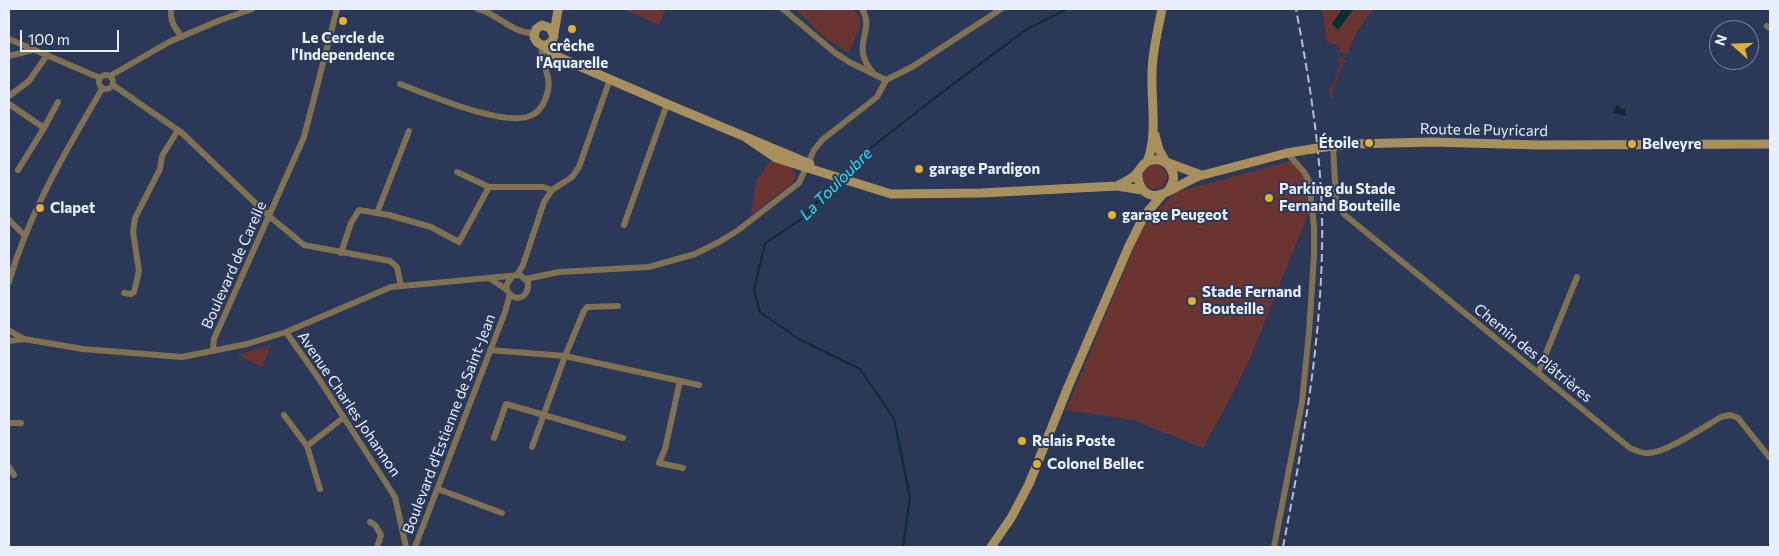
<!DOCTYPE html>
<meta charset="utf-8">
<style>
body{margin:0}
#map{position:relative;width:1779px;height:556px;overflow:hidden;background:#2b3858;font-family:Commissioner,sans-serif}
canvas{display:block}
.frame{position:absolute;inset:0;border:10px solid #e8efff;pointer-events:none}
.north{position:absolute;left:1709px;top:20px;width:50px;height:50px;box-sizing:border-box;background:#2b3858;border:1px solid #77819b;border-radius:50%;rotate:290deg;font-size:14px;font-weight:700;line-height:20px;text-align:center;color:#e8efff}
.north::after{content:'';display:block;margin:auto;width:18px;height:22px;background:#e0b034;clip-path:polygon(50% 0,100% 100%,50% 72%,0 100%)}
.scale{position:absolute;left:20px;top:30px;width:99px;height:22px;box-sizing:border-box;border:2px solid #e8efff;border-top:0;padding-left:6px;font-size:15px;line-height:18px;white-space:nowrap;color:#e8efff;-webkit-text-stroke:4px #2b3858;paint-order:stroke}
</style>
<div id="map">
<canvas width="1779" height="556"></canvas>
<div class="frame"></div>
<div class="north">N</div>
<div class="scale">100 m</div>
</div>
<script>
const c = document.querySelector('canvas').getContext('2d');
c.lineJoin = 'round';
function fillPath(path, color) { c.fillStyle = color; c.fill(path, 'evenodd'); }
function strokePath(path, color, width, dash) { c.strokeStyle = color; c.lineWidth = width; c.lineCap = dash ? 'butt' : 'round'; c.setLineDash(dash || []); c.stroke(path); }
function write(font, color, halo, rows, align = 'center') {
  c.font = font + ' Commissioner,sans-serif'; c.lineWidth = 4; c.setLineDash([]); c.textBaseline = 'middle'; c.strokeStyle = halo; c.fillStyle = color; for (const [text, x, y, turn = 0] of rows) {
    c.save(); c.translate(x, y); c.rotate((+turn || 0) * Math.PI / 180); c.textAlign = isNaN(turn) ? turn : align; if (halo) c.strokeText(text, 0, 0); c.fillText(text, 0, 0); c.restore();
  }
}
const green = new Path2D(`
 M 623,9 L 666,9 L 659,25 Z
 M 796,9 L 853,9 L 860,17 L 859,30 L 848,53 L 822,35 Z
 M 1322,9 L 1374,9 L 1357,31 L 1347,54 L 1339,52 L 1341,46 L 1327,42 Z
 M 1339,57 L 1344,58 L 1346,62 L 1343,63 L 1331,95 L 1334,96 L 1331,98 L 1328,89 L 1332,87 L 1341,63 L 1337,61 Z
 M 772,159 C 783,164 794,165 796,177 L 792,183 L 751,215 L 757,179 Z
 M 1291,161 L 1305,178 L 1309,212 L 1253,351 L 1238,384 L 1203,448 L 1133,420 L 1066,410 L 1144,223 L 1176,192 Z
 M1143 177a12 12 0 1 1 24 0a12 12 0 1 1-24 0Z
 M 271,345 L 262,367 L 238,355 Z`);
const water = new Path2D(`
 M 1342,9 L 1354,9 L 1338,30 L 1332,24 Z
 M 1617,104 L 1622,109 L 1626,109 L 1626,116 L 1614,113 L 1613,111 Z`);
const stream = new Path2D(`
 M 843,175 L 859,157 L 944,91 L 1027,29 L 1067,9
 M 838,180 L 800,220 L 765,243 L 754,290 L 760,312 L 799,339 L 860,369 L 894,419 L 910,497 L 903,547`);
const street = new Path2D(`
 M 171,9 C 170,21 174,27 182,37
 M 478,9 C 499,14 512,34 534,33
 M 783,9 L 834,52 L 849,62 L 886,80
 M 862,9 C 876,32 849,44 873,73
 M 1767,26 L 1770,28
 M 9,39 L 100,78
 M 9,56 L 33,50
 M99 82a7 7 0 1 1 14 0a7 7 0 1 1-14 0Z
 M 110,76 L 169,42 L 218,21 L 252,9
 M 400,84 C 427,94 507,129 532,115 C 541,111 546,99 548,90 C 551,79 545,70 543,60 C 542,55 542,50 541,45
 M 113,85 L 182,133 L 269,216 L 304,245 L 390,261 L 397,267 L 401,286
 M 9,96 L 29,81 L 47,55
 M 9,104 L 44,128 L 18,170
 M 44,128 L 58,102
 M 1333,146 L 1336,199 L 1338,206 L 1345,215 L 1630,448 C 1635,450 1642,454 1649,453 C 1667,452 1704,427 1721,417 L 1730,415 L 1738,418 L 1770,458
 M 457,172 L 489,187 L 543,187 L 552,190
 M 377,213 L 409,131
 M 9,220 L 24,235
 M 624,225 L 667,104
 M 341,253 L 351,223 L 359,210 L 389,215 L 431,227 L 459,242 L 489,187
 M 517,275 L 523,265 L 544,202 L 552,190 L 572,177 L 579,167 L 610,79
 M 491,279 L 507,290
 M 526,279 L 559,272 L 649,267 L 695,254 L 719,242 L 737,231 L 799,183 L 814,150 L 822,140 L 877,97 L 886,80 L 912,67 L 1001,9
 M 9,282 C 29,212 66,151 102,89
 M 124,293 L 131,294 L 134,292 L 139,271 L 133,232 L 135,218 L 160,169 L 162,156 L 178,130
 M 10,331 L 24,339
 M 286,332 L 319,379 L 395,497 L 406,547
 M 9,341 L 24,339 L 83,349 L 182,357 L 247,344 L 286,332 L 391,287 L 520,275 L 528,282 C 530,300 510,304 506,286 L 511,278
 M 213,350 L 214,339 L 304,137 L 337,9
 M 490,350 L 565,356 L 699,385
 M 1538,373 L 1577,277
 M 680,381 L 665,449 L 659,463 L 683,468
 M 284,415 L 307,446 L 320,489
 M 9,423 L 21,423
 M 494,438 L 506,404 L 623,438
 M 307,446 L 343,418
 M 532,447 L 565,356 L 584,311 L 587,307 L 618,306
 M 9,467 L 14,475
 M 438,489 L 502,513
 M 370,522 L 375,525 L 381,535 L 377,547
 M 415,547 L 505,312 L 510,294
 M 1274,547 L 1302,402 L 1309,332 L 1314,256 L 1314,227 L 1309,181 L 1304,172 L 1287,153`);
const secondary = new Path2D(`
 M 554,36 L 550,28 L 542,25 L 536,29 L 534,37 C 538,47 548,48 553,39 L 558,10 L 558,9
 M 545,45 L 547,49 L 556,56 L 667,104 L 810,164
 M 1155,135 L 1159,150 L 1166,162
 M 745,137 L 776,158 L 891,194 L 981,193 L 1117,186 L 1142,190
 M 1325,147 L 1354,144 L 1431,142 L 1540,145 L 1770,144
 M 1147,162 C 1158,134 1151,103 1152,74 C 1152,52 1158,30 1162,9
 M 1166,162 L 1201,175
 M 1138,172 C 1137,186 1146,200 1162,194 C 1174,190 1186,181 1199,176 L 1287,153 L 1312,149
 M 1117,186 C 1123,183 1129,180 1134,176 C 1138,173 1140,168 1144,164 C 1152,157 1166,159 1171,169 C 1176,177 1173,183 1168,191
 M 991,547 L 1011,518 L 1029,484 L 1068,387 L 1129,246 L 1144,216 L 1162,195`);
const rail = new Path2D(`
 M 1283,547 C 1302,449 1320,350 1322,250 C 1324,168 1311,89 1296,9`);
const secondaryBridge = new Path2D(`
 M 1312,149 L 1325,147`);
const markers = [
 [343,21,5,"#e0b034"],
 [572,29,5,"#e0b034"],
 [1369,143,5,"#e0b034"],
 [1632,144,5,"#e0b034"],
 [919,169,5,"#e0b034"],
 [1269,198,5,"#e0b034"],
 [40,208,5,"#e0b034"],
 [1112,215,5,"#e0b034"],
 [1192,301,5,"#e0b034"],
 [1022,441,5,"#e0b034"],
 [1037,464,5,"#e0b034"]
];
const poiNames = [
 ["Le Cercle de",343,38,"center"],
 ["l'Independence",343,55,"center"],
 ["crêche",572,46,"center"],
 ["l'Aquarelle",572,63,"center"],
 ["Étoile",1359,143,"right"],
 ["Belveyre",1642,144],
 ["garage Pardigon",929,169],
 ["Parking du Stade",1279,189],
 ["Fernand Bouteille",1279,206],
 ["Clapet",50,208],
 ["garage Peugeot",1122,215],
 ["Stade Fernand",1202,292],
 ["Bouteille",1202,309],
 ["Relais Poste",1032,441],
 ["Colonel Bellec",1047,464]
];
const streetNames = [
 ["Route de Puyricard",1484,130,1],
 ["Boulevard de Carelle",234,265,-66],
 ["Chemin des Plâtrières",1533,353,39],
 ["Avenue Charles Johannon",349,404,56],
 ["Boulevard d'Estienne de Saint-Jean",449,424,-69]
];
const waterNames = [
 ["La Touloubre",836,184,-45]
];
fillPath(green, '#6a3531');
fillPath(water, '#072f33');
strokePath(stream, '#072f33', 2);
strokePath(street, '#807152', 6);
strokePath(secondary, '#a7905e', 9);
strokePath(rail, '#b5bed2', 2, [8, 4]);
strokePath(secondaryBridge, '#a7905e', 9);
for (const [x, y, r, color] of markers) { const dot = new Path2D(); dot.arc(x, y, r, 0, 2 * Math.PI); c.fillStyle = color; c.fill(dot); strokePath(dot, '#2b3858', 2); }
write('bold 15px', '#e8efff', '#2b3858', poiNames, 'left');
write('15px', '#e8efff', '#2b3858', streetNames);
write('italic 16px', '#27e1f3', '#2b3858', waterNames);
</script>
